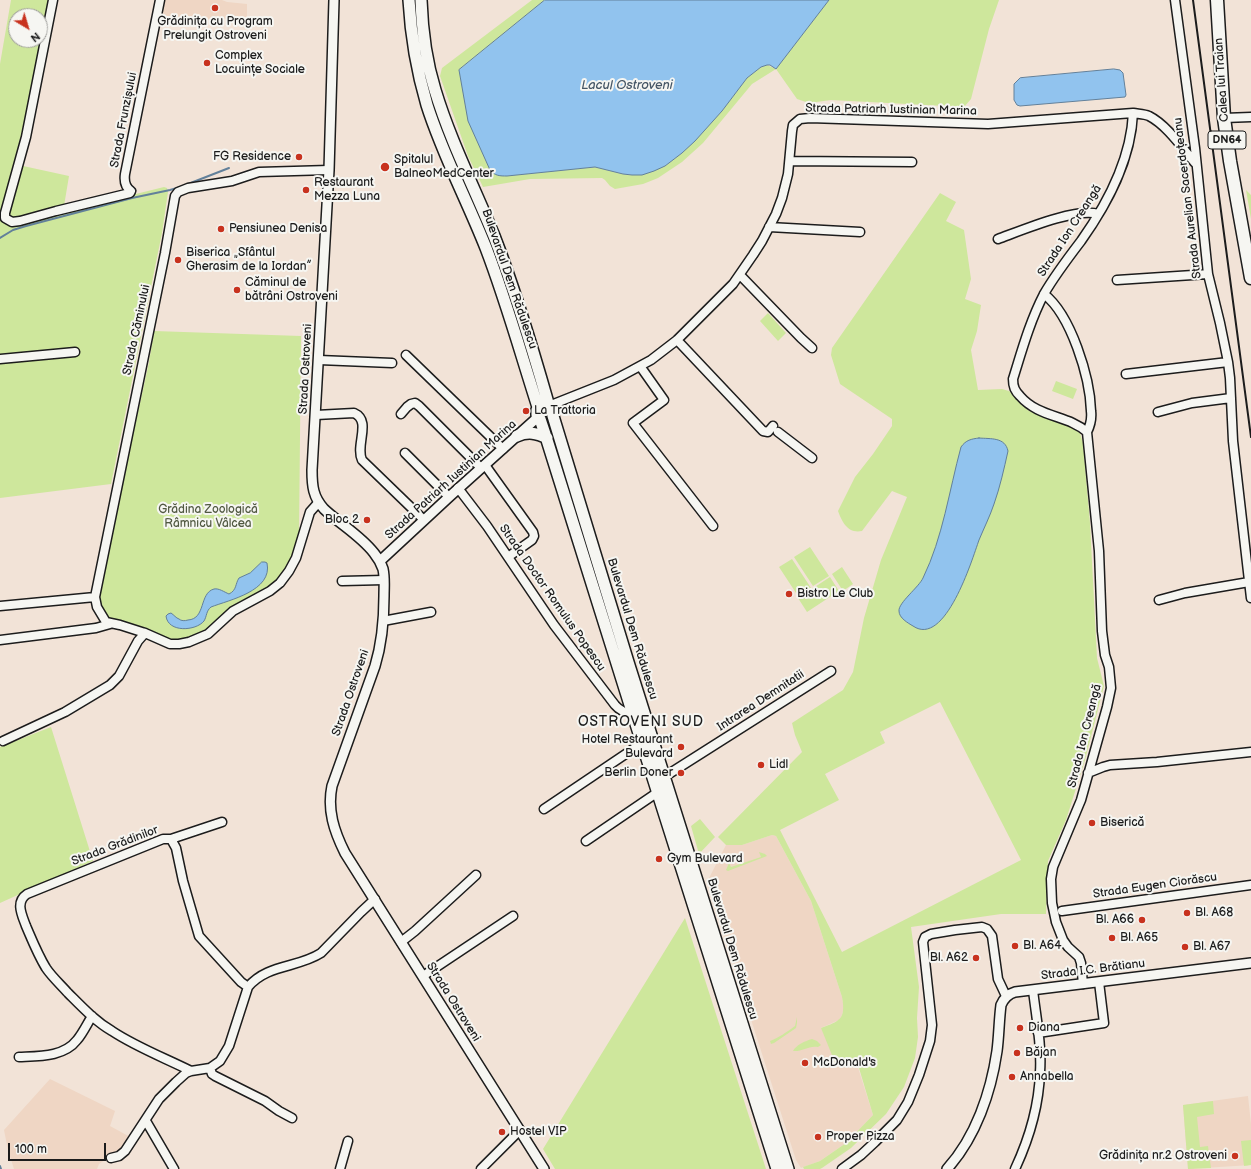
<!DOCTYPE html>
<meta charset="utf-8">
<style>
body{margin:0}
#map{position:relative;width:1251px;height:1169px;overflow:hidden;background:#f2e3d7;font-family:"Balsamiq Sans",sans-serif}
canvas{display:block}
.north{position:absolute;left:8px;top:8px;width:40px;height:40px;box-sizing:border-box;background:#f6f6f2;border:1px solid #9f9f9c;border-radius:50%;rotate:142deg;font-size:11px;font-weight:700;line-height:16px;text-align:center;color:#1c1c1c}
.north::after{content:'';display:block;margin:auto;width:14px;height:18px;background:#c8321e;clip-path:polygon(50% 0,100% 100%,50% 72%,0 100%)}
.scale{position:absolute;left:8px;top:1143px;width:98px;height:18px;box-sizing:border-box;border:2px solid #1c1c1c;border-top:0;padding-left:5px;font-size:12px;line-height:14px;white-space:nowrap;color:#1c1c1c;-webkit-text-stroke:3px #f6f6f2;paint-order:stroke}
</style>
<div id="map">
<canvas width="1251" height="1169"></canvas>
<div class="north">N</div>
<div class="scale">100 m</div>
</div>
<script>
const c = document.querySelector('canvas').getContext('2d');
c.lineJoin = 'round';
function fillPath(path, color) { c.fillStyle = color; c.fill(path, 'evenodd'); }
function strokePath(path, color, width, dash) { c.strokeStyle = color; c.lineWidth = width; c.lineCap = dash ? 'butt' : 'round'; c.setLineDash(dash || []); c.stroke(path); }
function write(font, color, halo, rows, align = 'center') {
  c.font = font + ' "Balsamiq Sans",sans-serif'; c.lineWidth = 4; c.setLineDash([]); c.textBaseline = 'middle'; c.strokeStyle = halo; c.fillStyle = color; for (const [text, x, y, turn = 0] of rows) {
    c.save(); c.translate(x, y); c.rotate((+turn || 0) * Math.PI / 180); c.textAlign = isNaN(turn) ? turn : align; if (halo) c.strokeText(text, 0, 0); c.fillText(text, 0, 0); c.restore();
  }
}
const built = new Path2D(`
 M 165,0 L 222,0 L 227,2 L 247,4 L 247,19 L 162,20 Z
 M 772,835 L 776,836 L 811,901 L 842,997 L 844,1008 L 842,1015 L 839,1020 L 821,1028 L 855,1058 L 873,1115 L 846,1143 L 820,1161 L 801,1168 L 796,1160 L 707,882 L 726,845 L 742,845 Z
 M 50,1079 L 115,1111 L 110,1126 L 132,1138 L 121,1149 L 99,1164 L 97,1169 L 14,1169 L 8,1150 L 4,1130 Z
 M 1248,1096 L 1251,1124 L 1251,1165 L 1188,1169 L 1183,1105 Z`);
const green = new Path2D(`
 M 11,0 L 54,0 L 14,164 L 69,176 L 63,212 L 164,187 L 167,188 L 168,192 L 162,233 L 111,484 L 0,498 L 0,64 ZM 16,16 L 40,16 L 40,40 L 16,40 Z
 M 532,0 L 545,0 L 459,70 L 507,176 L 595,167 L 623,174 L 632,175 L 665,166 L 682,153 L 695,140 L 722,111 L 747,78 L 761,67 L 767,65 L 776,69 L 829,0 L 999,0 L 989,29 L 971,99 L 964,107 L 831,100 L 809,103 L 797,99 L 776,69 L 752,84 L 703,143 L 682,162 L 658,178 L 643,184 L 615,189 L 610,186 L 605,180 L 602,178 L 530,179 L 483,187 L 468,156 L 440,76 L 442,68 Z
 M 1246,190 L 1251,195 L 1251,219 Z
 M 940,193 L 956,202 L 946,221 L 964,230 L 971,279 L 965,299 L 981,305 L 977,331 L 971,350 L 978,390 L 1002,389 L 1009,391 L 1029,411 L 1073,428 L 1080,433 L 1083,443 L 1090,523 L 1097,658 L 1104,686 L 1085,760 L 1066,820 L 1048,861 L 1046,914 L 1001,914 L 911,927 L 919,987 L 917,1018 L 918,1037 L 915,1058 L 904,1087 L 886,1114 L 851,1148 L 822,1168 L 820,1169 L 804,1169 L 803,1167 L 820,1161 L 846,1143 L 873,1115 L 856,1058 L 836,1065 L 821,1028 C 840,1021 846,1019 842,997 L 811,901 L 776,836 L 772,835 L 742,845 L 726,845 L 718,837 L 802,752 L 795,735 L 792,723 L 843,690 L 853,672 L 864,618 L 881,560 L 907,497 L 892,491 L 862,531 C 848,534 842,522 838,511 L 855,477 L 873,454 L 892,426 L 892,419 L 840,384 L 831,355 L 832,348 ZM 940,702 L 1021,860 L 842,952 L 780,830 L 839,800 L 825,774 L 885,743 L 880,732 Z
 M 768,313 L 786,333 L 778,341 L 760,321 Z
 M 154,331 L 301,336 L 299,537 L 292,560 L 275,584 L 250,598 L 237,604 L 219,619 L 208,632 L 176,643 L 110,619 L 104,614 L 98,593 L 149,362 Z
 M 1056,381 L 1077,389 L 1073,399 L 1052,391 Z
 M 810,547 L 829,576 L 813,586 L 794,557 Z
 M 792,559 L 811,588 L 798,596 L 779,567 Z
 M 842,567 L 853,584 L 843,591 L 832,574 Z
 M 830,577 L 839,591 L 807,612 L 798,598 Z
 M 51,727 L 93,861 L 0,903 L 0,747 Z
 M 700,819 L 715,837 L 699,854 L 691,826 Z
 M 759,852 L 765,854 L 767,856 L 728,871 L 726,870 L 729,863 L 731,867 L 761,857 Z
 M 685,918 L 766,1169 L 555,1169 L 543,1149 Z
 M 797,1017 L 797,1023 L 796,1028 L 774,1043 L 771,1044 L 770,1041 C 778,1038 787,1032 795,1026 Z
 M 812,1039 L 817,1041 L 821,1045 L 818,1047 C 809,1045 802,1052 793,1051 C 796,1045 805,1041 812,1039 Z
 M 1213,1101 L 1214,1114 L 1197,1117 L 1200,1147 L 1208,1146 L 1211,1168 L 1188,1169 L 1183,1105 Z
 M 1251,1140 L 1251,1165 L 1244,1166 L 1241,1141 Z`);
const water = new Path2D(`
 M 545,0 L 829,0 L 776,69 L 770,65 L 767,65 L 761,67 L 747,78 L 722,111 L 695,141 L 682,153 L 665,166 L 654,171 L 642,175 L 632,175 L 623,174 L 595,167 L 507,176 C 500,176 495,176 490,170 L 468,121 L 459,70 Z
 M 1114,69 L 1120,70 L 1123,73 L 1126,95 L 1125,97 L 1020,106 L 1017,105 L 1014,100 L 1014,84 L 1020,78 Z
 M 979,438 C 991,439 1005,437 1008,451 C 1004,469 1000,487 994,504 C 990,516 984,528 979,540 C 972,560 945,648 913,626 C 908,623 899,618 899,611 C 898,603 919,587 923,578 C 943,537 949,491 961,447 C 966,440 971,439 979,438 Z
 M 262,562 L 265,562 L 267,563 C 273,591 229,600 211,607 C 206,611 207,616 204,621 C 196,631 168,633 166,616 L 168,614 L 171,613 C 174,615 176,618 179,619 C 181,621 185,621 188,620 C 206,619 199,593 214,589 C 219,588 224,592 229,594 C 237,590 235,584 239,578 L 250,573 Z`);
const stream = new Path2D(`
 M 188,184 L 229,168
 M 0,238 L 13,230 L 26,226 L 132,198 L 170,190 L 184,186
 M 0,1166 L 1,1169`);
const minor = new Path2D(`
 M 53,0 L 26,137 L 5,213 L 5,218 L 12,222 L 20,221 L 56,211 L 130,193 L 131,191 C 125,187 124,181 125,174 L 160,0
 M 1175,0 L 1195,148 L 1208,274 L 1220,323 L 1228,362 L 1230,378 L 1233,441 L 1251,598
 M 1224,118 L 1251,117
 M 790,161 L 912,162
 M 769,227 L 860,232
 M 998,239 C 1020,231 1077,207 1098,214
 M 740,275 L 801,338 L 812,348
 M 1117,280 L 1208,274
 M 1044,294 C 1071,315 1090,377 1091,411 C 1092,419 1090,426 1087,432
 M 677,340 L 763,431 L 768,432 L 773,426
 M 406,355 L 503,449
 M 0,359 L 75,352
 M 319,360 L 392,363
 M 640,366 L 664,400 L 633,423 L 713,526
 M 1126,374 L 1228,362
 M 551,405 L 614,380 L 651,360 L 677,340 L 733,284 L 753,255 L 762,241 L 776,214 L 782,198 L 788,174 L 792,131 L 793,125 L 800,119 L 810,118 L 988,124 L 1133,113 C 1138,114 1144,114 1149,116 C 1167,125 1183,149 1196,164
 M 1158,412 L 1192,403 L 1231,398
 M 401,414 L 407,407 L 411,404 L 415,403 L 419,406 L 481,468
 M 316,415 L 354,413 C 372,421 355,445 362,460 L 424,520
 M 778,432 L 812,458
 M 405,453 L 449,497
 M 485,465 L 533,532 L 534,536 L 532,540 L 508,557
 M 458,488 L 487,526 L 554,625 L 615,705 C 620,711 625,713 633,714
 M 318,503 L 310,512 L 296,558 L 289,571 L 280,583 L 270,591 L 233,611 L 208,634 L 189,642 L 179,644 L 170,644 L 145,633 L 120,625 L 106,622 L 97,607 L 95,597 L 165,253 L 175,196 L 178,192 L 188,188 L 232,181 L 259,172 L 329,170
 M 342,581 L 384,580
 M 1159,600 L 1185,593 L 1249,582
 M 0,606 L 95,597
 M 383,621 L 431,612
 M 0,640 L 96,628 L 110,624
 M 3,741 L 65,712 L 110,685 L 119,676 L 138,641 L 145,633
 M 1088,773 L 1103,767 L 1110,765 L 1157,762 L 1251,752
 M 664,777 L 831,671
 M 544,809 L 642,743
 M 171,839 L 176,848 L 183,881 L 199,936 L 241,982 L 248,987
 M 586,841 L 658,792
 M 1062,911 L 1251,885
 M 401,942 L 415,931 L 476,875
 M 423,976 L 513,916
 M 1083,984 L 1081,963 L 1079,957 L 1068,947 L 1063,940 L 1056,922 L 1052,903 L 1051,879 L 1053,867 L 1081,800 L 1107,707 L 1111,688 L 1109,667 L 1105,655 L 1102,631 L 1099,551 L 1087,432 C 1068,415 1039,418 1020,396 C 1015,391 1013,387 1013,379 C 1022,350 1030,321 1044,294 C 1055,275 1068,258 1081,241 C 1108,203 1131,160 1133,113
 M 1038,1033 L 1104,1023 L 1099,982
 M 19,1057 C 39,1056 64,1057 77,1040 C 83,1033 87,1024 92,1016
 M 210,1068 L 212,1074 L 215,1076 L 265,1101 L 279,1111 L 292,1118
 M 191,1071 C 165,1058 136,1047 112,1031 C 95,1021 82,1007 68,993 C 61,985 52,977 46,968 C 38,955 32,940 26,926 C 22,915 15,902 27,894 L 163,839 L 171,839 L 222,822
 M 146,1121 L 174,1169
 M 111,1158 L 119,1156 L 125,1151 L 159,1099 L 176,1082 L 186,1073 L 191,1071 L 210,1068 L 220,1061 L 229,1046 L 248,987 C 267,964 298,968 321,953 L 361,912 L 375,899
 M 340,1169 L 348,1141
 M 481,1169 L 520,1130
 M 842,1169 L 861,1155 L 875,1142 L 897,1120 L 908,1102 L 919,1075 L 930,1041 L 932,1025 L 923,942 L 925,937 L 931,934 L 955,930 L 982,927 L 987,929 L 992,936 L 998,979 L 1006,996
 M 1015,1169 C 1029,1139 1039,1105 1040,1072 C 1042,1045 1036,1017 1033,990`);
const tertiary = new Path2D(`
 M 334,0 L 329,170 L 312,470 C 312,486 313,497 324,509 C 340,524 361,536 374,553 C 378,558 381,563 383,569 C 385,578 384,587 384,596 C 384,620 382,643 375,666 L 332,786 C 327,810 334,831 345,853 L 544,1169
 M 380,561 L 449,497 L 538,417
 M 947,1169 C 976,1137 991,1092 997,1051 C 999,1036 999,1020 1001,1005 C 1004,998 1008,994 1015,992 L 1251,963`);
const secondary = new Path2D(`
 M 409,0 C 411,35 417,71 427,105 C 442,153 467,200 486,248 C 506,300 521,354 538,407 L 537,410 L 537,415 L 540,419 L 547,440 L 636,724 L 777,1169
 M 421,0 C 422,30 426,61 435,90 C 450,140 474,187 494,236 C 515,290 532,347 548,403
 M 538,407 C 545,399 556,405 553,416 L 628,662 L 788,1169
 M 517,436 C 528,431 537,433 547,438`);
const primary = new Path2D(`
 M 1217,0 L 1224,118 L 1230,161 L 1251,278`);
const rail = new Path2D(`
 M 1193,0 L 1251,437`);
const markers = [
 [215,8,4,"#c8321e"],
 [207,63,4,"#c8321e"],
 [299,157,4,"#c8321e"],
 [385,167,5,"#c8321e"],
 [306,190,4,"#c8321e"],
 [221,229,4,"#c8321e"],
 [178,260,4,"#c8321e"],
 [237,290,4,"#c8321e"],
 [526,411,4,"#c8321e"],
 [367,520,4,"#c8321e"],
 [789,594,4,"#c8321e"],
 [681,747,4,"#c8321e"],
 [761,765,4,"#c8321e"],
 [681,773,4,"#c8321e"],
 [1092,823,4,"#c8321e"],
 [659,859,4,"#c8321e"],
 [1187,913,4,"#c8321e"],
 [1142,920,4,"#c8321e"],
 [1112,938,4,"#c8321e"],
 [1015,946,4,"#c8321e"],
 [1185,947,4,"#c8321e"],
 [976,958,4,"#c8321e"],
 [1020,1028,4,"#c8321e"],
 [1017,1053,4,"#c8321e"],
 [805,1063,4,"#c8321e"],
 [1012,1077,4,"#c8321e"],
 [502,1132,4,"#c8321e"],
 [818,1137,4,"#c8321e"],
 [1235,1156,4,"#c8321e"]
];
const shields = [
 [1227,140,38]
];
const shieldNames = [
 ["DN64",1227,140]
];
const poiNames = [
 ["Grădinița cu Program",215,22,"center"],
 ["Prelungit Ostroveni",215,36,"center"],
 ["Complex",215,56],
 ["Locuințe Sociale",215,70],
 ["FG Residence",291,157,"right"],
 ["Spitalul",394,160],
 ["BalneoMedCenter",394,174],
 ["Restaurant",314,183],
 ["Mezza Luna",314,197],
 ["Pensiunea Denisa",229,229],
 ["Biserica „Sfântul",186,253],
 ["Gherasim de la Iordan”",186,267],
 ["Căminul de",245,283],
 ["bătrâni Ostroveni",245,297],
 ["La Trattoria",534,411],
 ["Bloc 2",359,520,"right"],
 ["Bistro Le Club",797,594],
 ["Hotel Restaurant",673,740,"right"],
 ["Bulevard",673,754,"right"],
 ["Lidl",769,765],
 ["Berlin Doner",673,773,"right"],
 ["Biserică",1100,823],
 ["Gym Bulevard",667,859],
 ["Bl. A68",1195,913],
 ["Bl. A66",1134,920,"right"],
 ["Bl. A65",1120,938],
 ["Bl. A64",1023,946],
 ["Bl. A67",1193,947],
 ["Bl. A62",968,958,"right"],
 ["Diana",1028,1028],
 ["Băjan",1025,1053],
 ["McDonald's",813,1063],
 ["Annabella",1020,1077],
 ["Hostel VIP",510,1132],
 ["Proper Pizza",826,1137],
 ["Grădinița nr.2 Ostroveni",1227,1156,"right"]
];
const streetNames = [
 ["Calea lui Traian",1222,80,-94],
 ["Strada Patriarh Iustinian Marina",891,110,1],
 ["Strada Frunzișului",124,120,-79],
 ["Strada Aurelian Sacerdoțeanu",1188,198,-97],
 ["Strada Ion Creangă",1070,231,-57],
 ["Bulevardul Dem Rădulescu",509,279,71],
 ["Strada Căminului",137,330,-78],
 ["Strada Ostroveni",306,369,-87],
 ["Strada Patriarh Iustinian Marina",451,480,-42],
 ["Strada Doctor Romulus Popescu",552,598,55],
 ["Bulevardul Dem Rădulescu",632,629,73],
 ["Strada Ostroveni",351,693,-71],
 ["Intrarea Demnitatii",761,701,-33],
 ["Strada Ion Creangă",1085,736,-76],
 ["Strada Grădinilor",115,846,-21],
 ["Strada Eugen Ciorăscu",1155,886,-8],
 ["Bulevardul Dem Rădulescu",732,949,73],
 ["Strada I.C. Brătianu",1093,970,-7],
 ["Strada Ostroveni",453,1002,58]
];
const parkNames = [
 ["Grădina Zoologică",208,510],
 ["Râmnicu Vâlcea",208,524]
];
const waterNames = [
 ["Lacul Ostroveni",627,86]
];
const quarterNames = [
 ["OSTROVENI SUD",641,722]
];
fillPath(built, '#efd6c4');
fillPath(green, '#cee79c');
fillPath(water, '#91c3ee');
strokePath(water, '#62809a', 1);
strokePath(stream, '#62809a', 2);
strokePath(minor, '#1c1c1c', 11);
strokePath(tertiary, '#1c1c1c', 12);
strokePath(secondary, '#1c1c1c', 14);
strokePath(primary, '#1c1c1c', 15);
strokePath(minor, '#f6f6f2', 8);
strokePath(tertiary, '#f6f6f2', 9);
strokePath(secondary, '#f6f6f2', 11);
strokePath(primary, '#f6f6f2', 12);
strokePath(rail, '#1c1c1c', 2);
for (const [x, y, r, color] of markers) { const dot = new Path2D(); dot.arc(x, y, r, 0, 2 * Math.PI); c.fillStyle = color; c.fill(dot); strokePath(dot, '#f6f6f2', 1.5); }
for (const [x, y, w] of shields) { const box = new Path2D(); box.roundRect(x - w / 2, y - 9, w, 18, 3); c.fillStyle = '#f6f6f2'; c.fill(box); strokePath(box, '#1c1c1c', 1); }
write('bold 11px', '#1c1c1c', null, shieldNames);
write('12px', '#1c1c1c', '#f6f6f2', poiNames, 'left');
write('12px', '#1c1c1c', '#f6f6f2', streetNames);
write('12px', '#515942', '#f6f6f2', parkNames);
write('italic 13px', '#455666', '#f6f6f2', waterNames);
c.letterSpacing = '1px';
write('14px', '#1c1c1c', '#f6f6f2', quarterNames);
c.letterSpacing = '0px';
</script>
